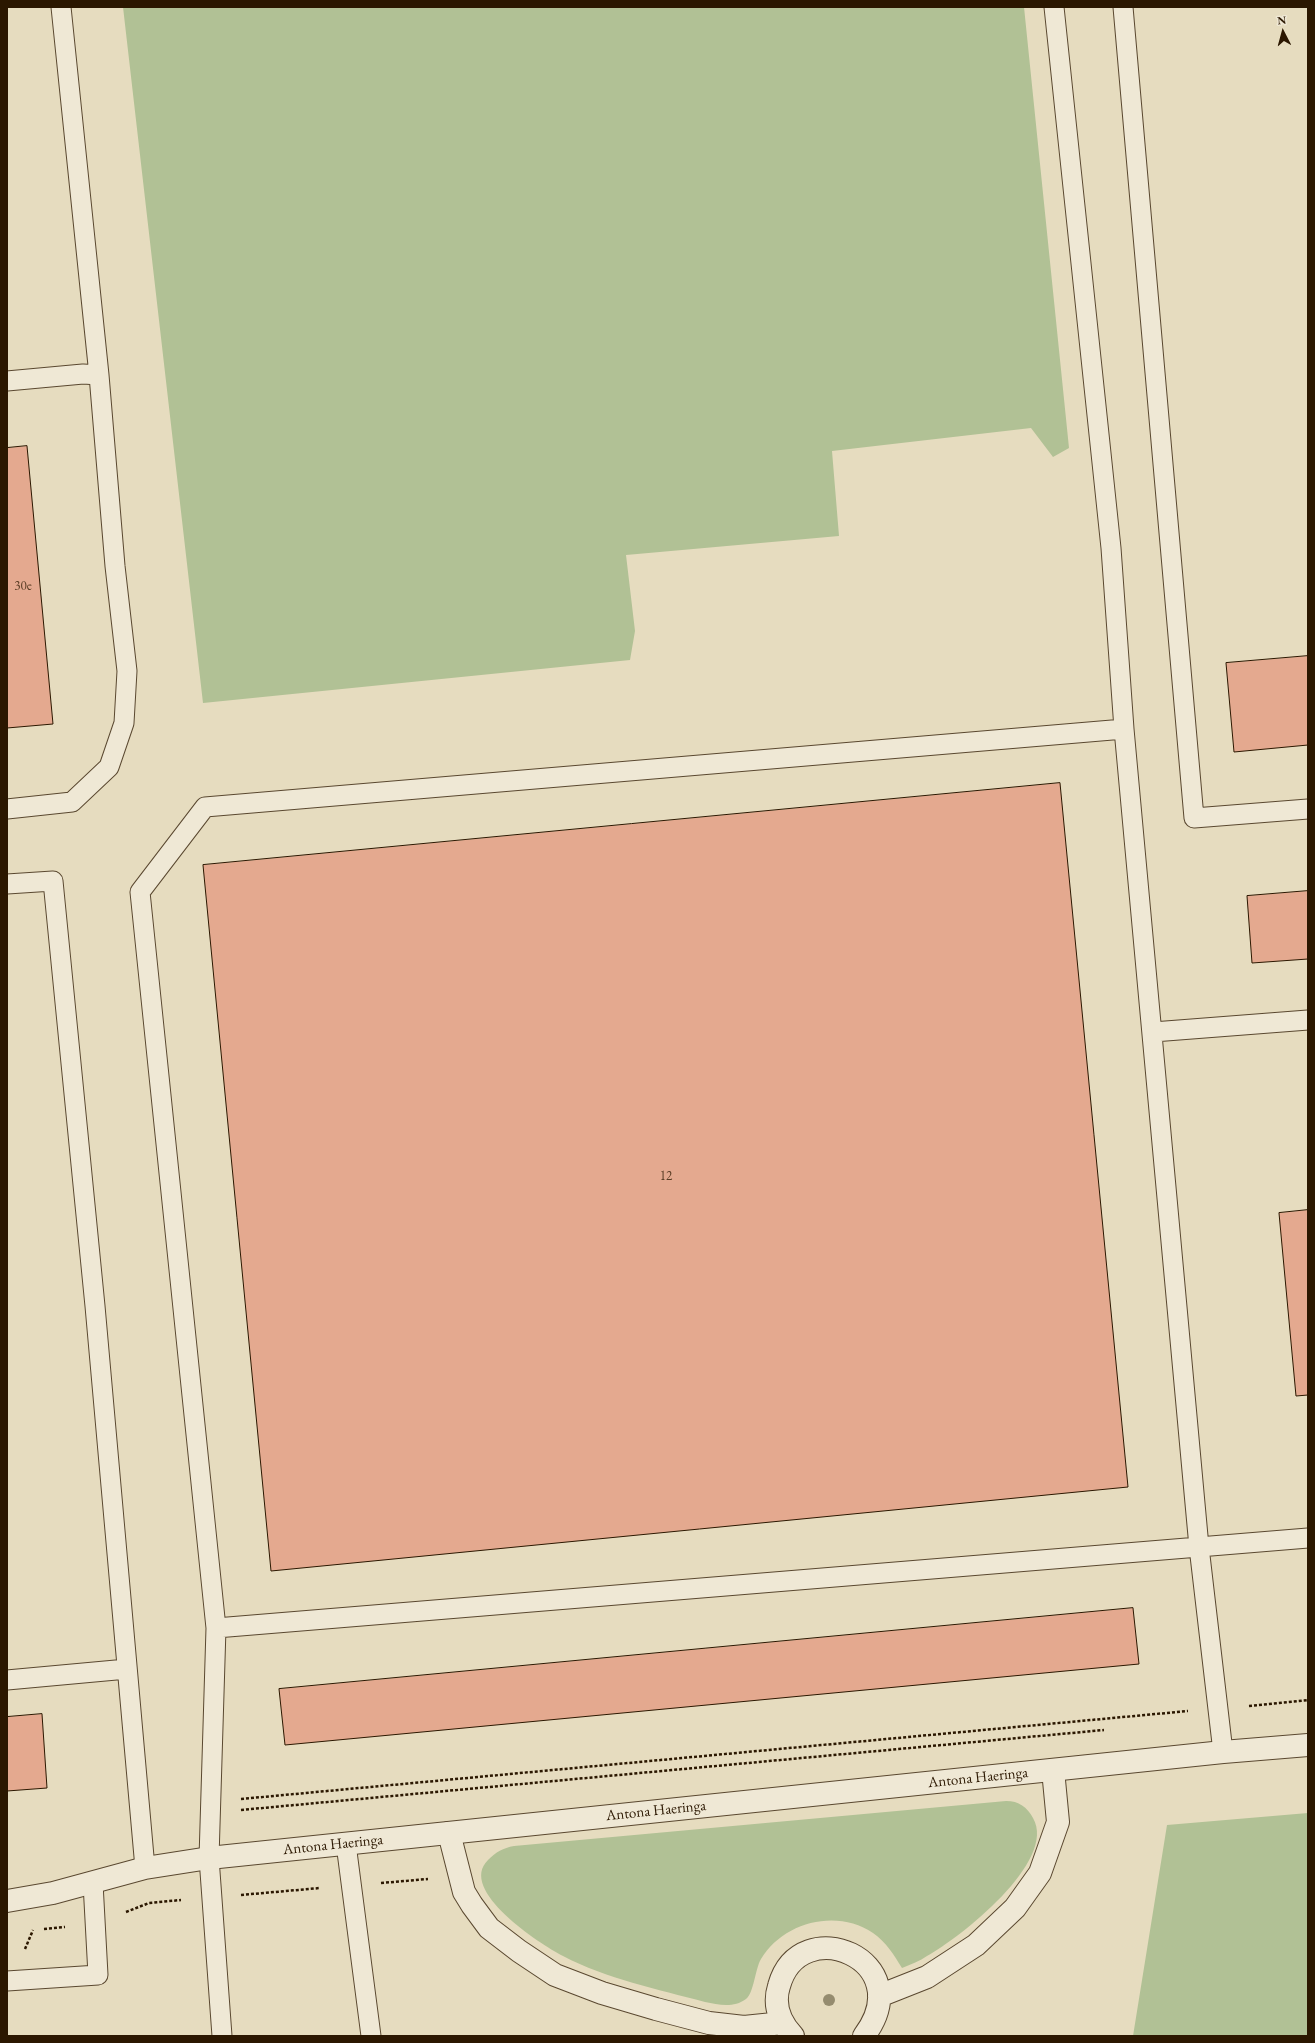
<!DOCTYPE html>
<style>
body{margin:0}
#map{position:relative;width:1315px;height:2043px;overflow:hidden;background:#e6dcbf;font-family:"EB Garamond",serif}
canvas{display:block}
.frame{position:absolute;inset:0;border:8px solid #2b1700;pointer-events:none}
.north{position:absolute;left:1263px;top:12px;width:40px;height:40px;-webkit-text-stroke:3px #efe8d5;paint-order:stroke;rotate:354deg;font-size:11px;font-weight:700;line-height:16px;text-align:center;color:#2b1700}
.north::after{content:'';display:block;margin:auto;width:14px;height:18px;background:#2b1700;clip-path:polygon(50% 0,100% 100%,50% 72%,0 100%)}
</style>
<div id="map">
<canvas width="1315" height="2043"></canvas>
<div class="frame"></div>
<div class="north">N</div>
</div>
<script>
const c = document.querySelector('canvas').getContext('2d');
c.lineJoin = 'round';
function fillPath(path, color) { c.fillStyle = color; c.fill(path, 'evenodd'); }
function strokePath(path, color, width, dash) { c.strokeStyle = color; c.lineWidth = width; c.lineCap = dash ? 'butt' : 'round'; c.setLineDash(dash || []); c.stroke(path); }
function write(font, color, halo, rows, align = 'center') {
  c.font = font + ' "EB Garamond",serif'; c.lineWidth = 3.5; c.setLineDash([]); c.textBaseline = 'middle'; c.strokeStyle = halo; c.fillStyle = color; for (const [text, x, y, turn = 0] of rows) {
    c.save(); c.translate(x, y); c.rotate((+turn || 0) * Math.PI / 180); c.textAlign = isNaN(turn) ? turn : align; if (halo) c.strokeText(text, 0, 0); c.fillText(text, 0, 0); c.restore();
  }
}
const green = new Path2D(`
 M 123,7 L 1024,7 L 1069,448 L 1053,457 L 1031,428 L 832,451 L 839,536 L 626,555 L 635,631 L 630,660 L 203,703 Z
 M 1006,1801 C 1019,1801 1027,1807 1033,1818 C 1058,1861 960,1938 927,1956 C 920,1961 911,1964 902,1968 C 894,1955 886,1942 873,1933 C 837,1908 783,1922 761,1959 C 755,1969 754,1993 746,1999 C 734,2008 719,2005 705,2002 C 657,1989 607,1979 563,1956 C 540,1944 457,1890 488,1860 C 496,1852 503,1848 514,1846 Z
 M 1308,1813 L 1308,2036 L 1133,2036 L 1167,1825 Z`);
const building = new Path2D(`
 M 27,446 L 53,724 L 7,728 L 7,448 Z
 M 1308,656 L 1308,745 L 1234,752 L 1226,663 Z
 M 1060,783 L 1128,1487 L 271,1571 L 203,865 Z
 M 1308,891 L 1308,959 L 1252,963 L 1247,896 Z
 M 1308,1210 L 1308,1395 L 1296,1396 L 1279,1213 Z
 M 1133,1608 L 1139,1664 L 285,1745 L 279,1689 Z
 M 42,1714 L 47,1788 L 7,1791 L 7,1717 Z`);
const path = new Path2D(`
 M 1249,1706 L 1308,1700
 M 241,1799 L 1188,1711
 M 241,1810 L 1104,1730
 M 381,1883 L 428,1879
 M 241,1895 L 320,1888
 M 126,1912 L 149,1903 L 181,1900
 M 44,1929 L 65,1927
 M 25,1949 L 33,1930`);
const service = new Path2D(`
 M 1054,7 L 1111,548 L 1124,729 L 1199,1547 L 1223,1752
 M 1123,7 L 1194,818 L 1308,809
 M 7,381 L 83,374 L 99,375
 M 7,809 L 72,802 L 109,767 L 124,723 L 127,671 L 115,566 L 99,375 L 61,7
 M 7,884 L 53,881 L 95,1306 L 145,1868
 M 1153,1032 L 1308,1020
 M 216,1628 L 1308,1538
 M 7,1680 L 127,1669
 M 346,1844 L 371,2036
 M 7,1981 L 98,1975 L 93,1883
 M 222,2036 L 209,1858 L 216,1628 L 140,892 L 205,807 L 1124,729`);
const pedestrian = new Path2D(`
 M 449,1833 L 464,1892 L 472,1905 L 489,1928 L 519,1951 L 555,1975 L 602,1993 L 656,2009 L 709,2023 L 744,2027 L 783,2023
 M 879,1996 L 927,1977 L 976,1945 L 1015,1908 L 1040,1873 L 1058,1822 L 1053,1770
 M 793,2036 C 780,2022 773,2005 779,1986 C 800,1910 921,1960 864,2036`);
const minor = new Path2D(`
 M 7,1901 L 53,1893 L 145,1868 L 209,1858 L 1223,1752 L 1308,1745`);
const trees = [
 [829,2000]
];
const numberNames = [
 ["30e",23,586],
 ["12",666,1176]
];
const streetNames = [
 ["Antona Haeringa",978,1778,-6],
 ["Antona Haeringa",656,1811,-6],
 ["Antona Haeringa",333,1845,-6]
];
fillPath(green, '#b1c195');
fillPath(building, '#e4a98f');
strokePath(building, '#2b1700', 1);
strokePath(service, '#5a4830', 21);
strokePath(pedestrian, '#5a4830', 24);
strokePath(minor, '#5a4830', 24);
strokePath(path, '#2b1700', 2.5, [3, 2]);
strokePath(service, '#efe8d5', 19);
strokePath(pedestrian, '#efe8d5', 22);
strokePath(minor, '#efe8d5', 22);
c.fillStyle = '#958c6f';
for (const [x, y] of trees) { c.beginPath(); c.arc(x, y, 6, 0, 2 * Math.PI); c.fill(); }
write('13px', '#593c24', null, numberNames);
write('15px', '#2b1700', '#efe8d5', streetNames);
</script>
